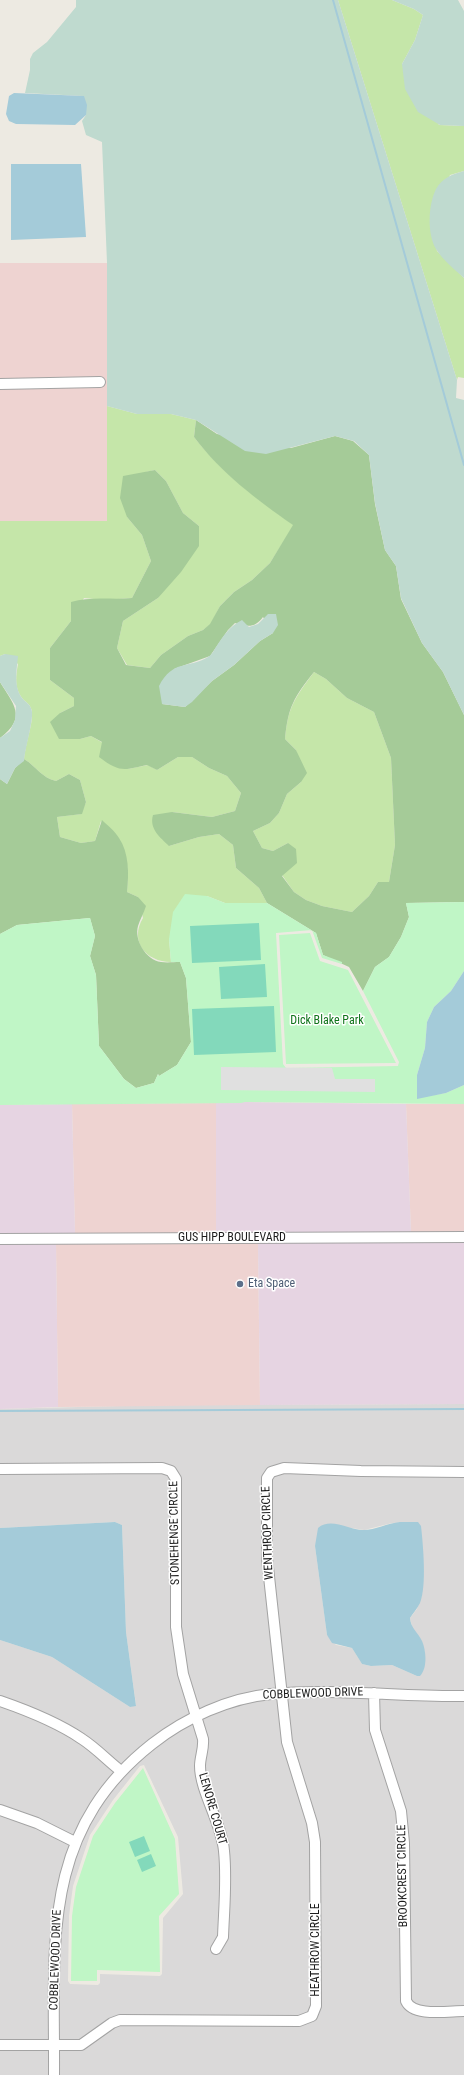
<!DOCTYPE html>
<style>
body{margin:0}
canvas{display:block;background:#edeae2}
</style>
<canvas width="464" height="2075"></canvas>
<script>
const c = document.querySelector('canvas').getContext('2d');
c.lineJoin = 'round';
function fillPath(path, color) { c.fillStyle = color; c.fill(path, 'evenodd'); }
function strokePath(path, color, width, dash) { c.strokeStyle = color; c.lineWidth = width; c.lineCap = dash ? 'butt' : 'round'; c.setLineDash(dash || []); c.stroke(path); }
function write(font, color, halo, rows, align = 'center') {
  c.font = font + ' "Roboto Condensed",sans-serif'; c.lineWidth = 3; c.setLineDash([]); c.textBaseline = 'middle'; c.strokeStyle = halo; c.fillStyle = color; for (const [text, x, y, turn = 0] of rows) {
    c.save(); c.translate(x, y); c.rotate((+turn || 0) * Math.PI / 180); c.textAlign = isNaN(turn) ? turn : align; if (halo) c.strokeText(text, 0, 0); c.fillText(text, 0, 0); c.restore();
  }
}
const residential = new Path2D(`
 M 464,1404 L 464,2075 L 0,2075 L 0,1640 L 52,1657 L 130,1707 L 136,1705 L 126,1632 L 122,1525 L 115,1522 L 0,1528 L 0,1409 L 158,1405 ZM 412,1522 L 418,1522 L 423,1568 L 422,1595 L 417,1609 L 410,1618 L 413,1630 L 422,1642 L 425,1653 L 417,1676 L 392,1665 L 371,1666 L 362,1664 L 352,1648 L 336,1645 L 327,1635 L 315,1546 L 352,1528 L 364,1530 L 392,1523 ZM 144,1765 L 178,1837 L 183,1894 L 163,1918 L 162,1974 L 160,1976 L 100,1974 L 100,1983 L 98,1985 L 70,1984 L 68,1981 L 69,1916 L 73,1886 L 90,1835 L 113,1800 L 140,1766 Z`);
const commercial = new Path2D(`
 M 0,263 L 107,263 L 107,521 L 0,521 L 0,389 L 104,386 L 104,378 L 0,380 Z
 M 216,1103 L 216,1234 L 75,1234 L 72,1104 Z
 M 406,1104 L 464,1104 L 464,1233 L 411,1233 Z
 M 258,1242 L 260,1405 L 58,1407 L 56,1243 Z`);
const industrial = new Path2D(`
 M 245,1102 L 406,1104 L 411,1233 L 216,1234 L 216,1103 Z
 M 72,1104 L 75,1234 L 0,1235 L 0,1105 Z
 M 258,1242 L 464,1242 L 464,1404 L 260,1405 Z
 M 0,1243 L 56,1243 L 58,1407 L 0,1409 Z`);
const grass = new Path2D(`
 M 338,0 L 392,0 L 414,9 L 423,15 L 415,40 L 402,64 L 439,125 L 464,126 L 464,171 L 450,175 L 430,222 L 437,251 L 464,278 L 464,378 L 458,377 L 457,380 Z
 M 107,406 L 137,414 L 171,414 L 196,420 L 194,437 C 223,474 256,498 294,525 L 270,563 L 252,580 L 234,592 L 220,606 L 211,624 L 203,630 L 188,636 L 161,655 L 150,668 L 127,665 L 117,648 L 123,621 L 158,598 L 199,526 L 183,513 L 166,481 L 155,470 L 146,472 L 127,517 L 142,535 L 151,561 L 132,598 L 104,600 L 84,598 L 71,621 L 50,648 L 50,680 L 74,698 L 74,706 L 60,713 L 80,739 L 91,736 L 103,743 L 128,769 L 148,765 L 157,770 L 178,757 L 192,757 L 209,768 L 227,776 L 241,793 L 235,811 L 212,817 L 172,812 L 169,846 L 199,837 L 219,834 L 233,845 L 236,868 L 259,888 L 267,903 L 225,903 L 207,896 L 169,939 L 171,962 C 146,962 129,941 143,918 L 138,897 L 127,892 C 130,856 125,847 101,821 L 95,841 L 81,843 L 60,837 L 57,817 L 81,814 L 86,802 L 80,780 L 69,774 L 56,781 C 42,778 37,767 24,759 C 25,745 33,724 32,712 C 31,704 26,703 22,698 C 14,688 16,675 18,664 L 5,654 L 0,656 L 0,521 L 107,521 Z
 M 314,672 L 326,679 L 347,698 L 374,712 L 391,758 L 395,845 L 389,882 L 378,882 L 369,896 L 352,912 L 322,906 L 306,900 L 294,892 L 282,875 L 288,843 L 273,851 L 262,848 L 253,831 L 270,823 L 279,813 L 287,794 L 301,782 L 296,750 L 285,739 C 288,706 295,698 314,672 Z`);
const forest = new Path2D(`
 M 196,420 L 217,434 L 291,448 L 335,436 L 353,441 L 369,455 L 375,504 L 385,550 L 396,566 L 401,599 L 422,643 L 443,672 L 464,715 L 464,902 L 406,903 L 409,917 L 401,937 L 389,957 L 375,967 L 363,991 L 349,967 L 323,955 L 316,933 L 267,903 L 259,888 L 236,868 L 233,845 L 219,834 L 199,837 L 169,846 C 160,837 149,829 153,815 L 172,812 L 212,817 L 235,811 L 241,793 L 227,776 L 209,768 L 192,757 L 178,757 L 157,770 L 147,765 C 124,770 120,773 99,757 L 102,742 L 91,736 L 80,739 L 59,739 L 50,722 L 60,713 L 74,706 L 74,698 L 50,680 L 50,648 L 71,621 L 71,602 C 90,596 112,600 132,598 L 151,561 L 142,535 L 127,517 L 120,498 L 123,476 L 155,470 L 166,481 L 183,513 L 199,526 L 199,546 L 181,572 L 158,598 L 123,621 L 117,648 L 126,665 L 150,668 L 161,655 L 188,636 L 203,630 L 210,624 L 220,606 L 234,592 L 252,580 L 270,563 L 293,525 C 256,499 222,474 194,437 ZM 263,617 L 273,633 L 260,641 L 234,665 L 212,681 L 185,707 L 162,704 L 174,669 L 210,656 L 228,630 L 235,623 C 248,627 255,628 263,617 ZM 314,672 L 326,679 L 347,698 L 374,712 L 391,758 L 395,845 L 389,882 L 378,882 L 369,896 L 352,912 L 322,906 L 306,900 L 294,892 L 282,876 L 297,863 L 296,849 L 288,843 L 273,851 L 262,848 L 253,831 L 270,823 L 279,813 L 287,794 L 301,782 L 307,773 L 296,750 L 285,739 C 288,707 294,697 314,672 Z
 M 0,682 C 13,704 28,717 0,738 Z
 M 24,759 C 37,767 42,778 56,781 L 69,774 L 80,780 L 86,802 L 82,814 L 57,817 L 60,837 L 81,843 L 95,841 L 102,820 C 107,825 115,831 119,838 C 129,853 129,873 127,892 L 138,897 L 146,906 C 144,913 140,919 138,926 C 134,940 146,960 161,962 C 167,963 174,962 180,962 L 186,978 L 191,1042 L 177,1065 L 159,1076 L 158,1074 L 154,1083 L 136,1088 L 124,1079 L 99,1046 L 96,975 L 90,956 L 95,936 L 90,918 L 17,925 L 0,934 L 0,779 L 7,784 L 15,768 Z`);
const wetland = new Path2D(`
 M 76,0 L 338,0 L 457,380 L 456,398 L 464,400 L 464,715 L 443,672 L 422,643 L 401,598 L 396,566 L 385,550 L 375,503 L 369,455 L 354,441 L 335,436 L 266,454 L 245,451 L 196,420 L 171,414 L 137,414 L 107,406 L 107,263 L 102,142 L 86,135 L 82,121 L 86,115 L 83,96 L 25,93 L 30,70 L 30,59 L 33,53 L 47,42 L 76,7 Z
 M 392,0 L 458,0 L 464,11 L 464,126 L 440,125 L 418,112 L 405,89 L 402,64 L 415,40 L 423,15 L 414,9 Z
 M 464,171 L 464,278 C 455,270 442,259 436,249 C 427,234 428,205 436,189 C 442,178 453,174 464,171 Z
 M 268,614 L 276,614 L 278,625 L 273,633 L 260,641 L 234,665 L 212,681 L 192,702 L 185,707 L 162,704 L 159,686 C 173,659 189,669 208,657 C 212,655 214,650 216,647 C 223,636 230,626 242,620 L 249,627 L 258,624 Z
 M 5,654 L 18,656 C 17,669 13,686 22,698 C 26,703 31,704 32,712 C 33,722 25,748 24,761 L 15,768 L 7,784 L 0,779 L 0,738 L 10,731 L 15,720 L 16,706 L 0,682 L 0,656 Z`);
const park = new Path2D(`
 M 185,894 L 207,896 L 225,903 L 267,903 L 316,933 L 323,955 L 342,962 L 342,964 L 322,958 L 312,930 L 276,933 L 283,1064 L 286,1068 L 398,1066 L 399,1062 L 363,991 L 375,967 L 389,957 L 401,937 L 409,917 L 406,903 L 464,902 L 464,971 L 451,991 L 434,1007 L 427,1022 L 425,1048 L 417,1075 L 417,1098 L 446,1093 L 464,1085 L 464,1104 L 245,1102 L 241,1103 L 0,1105 L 0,934 L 17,925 L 90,918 L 95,936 L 90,956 L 96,975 L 99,1046 L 124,1079 L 136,1088 L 154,1083 L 158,1074 L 159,1076 L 177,1065 L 191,1042 L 186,978 L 180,962 L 171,962 L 169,939 L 173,912 Z
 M 310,933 L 320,961 L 348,970 L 396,1063 L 286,1064 L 279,935 Z
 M 143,1768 L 175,1839 L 179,1894 L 159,1916 L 160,1972 L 97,1970 L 97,1981 L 71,1981 L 72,1916 L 76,1887 L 93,1836 L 115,1803 Z`);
const pitch = new Path2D(`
 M 259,923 L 261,960 L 192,963 L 190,926 Z
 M 265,964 L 267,997 L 221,999 L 219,967 Z
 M 274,1006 L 276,1052 L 194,1055 L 192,1009 Z
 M 144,1836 L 150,1851 L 135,1857 L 129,1842 Z
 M 151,1854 L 156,1866 L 142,1872 L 137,1860 Z`);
const parking = new Path2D(`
 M 221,1067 L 332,1068 L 335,1079 L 375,1079 L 375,1092 L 221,1090 Z`);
const water = new Path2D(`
 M 14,93 L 84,96 L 87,105 L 86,115 L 75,125 L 16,124 L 9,121 L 6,114 L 9,96 Z
 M 11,164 L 81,164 L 86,237 L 11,240 Z
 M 464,971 L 464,1085 L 446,1093 L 417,1099 L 417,1075 L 425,1048 L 427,1022 L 434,1007 L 451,991 Z
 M 115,1522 L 122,1525 L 126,1632 L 136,1706 L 130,1707 L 52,1657 L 0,1640 L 0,1528 Z
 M 400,1522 L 418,1522 L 421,1526 C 423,1544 427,1586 420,1603 C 417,1609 413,1613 410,1618 C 411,1629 418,1632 422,1641 C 426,1650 428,1668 420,1676 L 417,1676 L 392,1665 L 371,1666 L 362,1664 L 352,1648 L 332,1643 L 327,1635 L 315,1546 L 318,1528 C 331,1517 349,1530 363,1530 C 376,1530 387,1523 400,1522 Z`);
const stream = new Path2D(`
 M 333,0 L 464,465
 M 0,1411 L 464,1409`);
const minor = new Path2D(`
 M 0,384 L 100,382
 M 0,1239 L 464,1237
 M 0,1469 L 162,1468 L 171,1471 L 176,1479 L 176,1627 L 183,1674 L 203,1739 C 204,1749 200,1757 200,1766 C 200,1791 222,1824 224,1851 C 227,1879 224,1909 223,1937 L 216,1949
 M 374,1693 L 375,1730 L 401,1811 L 404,1843 L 406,2001 C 413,2017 448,2011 464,2011
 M 0,1701 C 29,1711 57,1722 82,1739 C 96,1748 108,1761 121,1771
 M 0,1810 L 37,1823 L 75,1842
 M 0,2045 L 81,2045 L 112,2023 L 120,2020 L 299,2021 L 312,2016 L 316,2006 L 315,1842 L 312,1823 L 287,1742 L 267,1558 L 267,1478 L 271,1472 L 284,1468 L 361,1471 L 464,1472
 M 54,2075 C 55,1947 39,1833 152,1744 C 185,1718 229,1698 271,1694 C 335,1688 400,1697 464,1696`);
const markers = [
 [240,1284,4,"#5c6f8a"]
];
const parkNames = [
 ["Dick Blake Park",327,1021]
];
const streetNames = [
 ["GUS HIPP BOULEVARD",232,1238],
 ["STONEHENGE CIRCLE",175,1533,-91],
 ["WENTHROP CIRCLE",268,1533,-92],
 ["COBBLEWOOD DRIVE",313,1694,-2],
 ["LENORE COURT",212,1809,74],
 ["BROOKCREST CIRCLE",403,1876,-91],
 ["HEATHROW CIRCLE",316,1950,-90],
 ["COBBLEWOOD DRIVE",56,1960,-88]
];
const serviceNames = [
 ["Eta Space",248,1284]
];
fillPath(residential, '#dad9d9');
fillPath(commercial, '#eed3d1');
fillPath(industrial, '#e6d4e2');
fillPath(grass, '#c5e6a9');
fillPath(forest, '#a5cb98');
fillPath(wetland, '#bfdacf');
fillPath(park, '#c0f6c6');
fillPath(pitch, '#83d9bb');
fillPath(parking, '#e0e0e0');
fillPath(water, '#a4cbd9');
strokePath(stream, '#a4cbd9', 2);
strokePath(minor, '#a3a3a3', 12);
strokePath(minor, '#fff', 10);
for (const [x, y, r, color] of markers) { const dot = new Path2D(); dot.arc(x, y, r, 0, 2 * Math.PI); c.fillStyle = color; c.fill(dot); strokePath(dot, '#fff', 1.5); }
write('12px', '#10741b', '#fff', parkNames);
write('12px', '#1c1c1c', '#fff', streetNames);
write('12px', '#4e5e75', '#fff', serviceNames, 'left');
</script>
